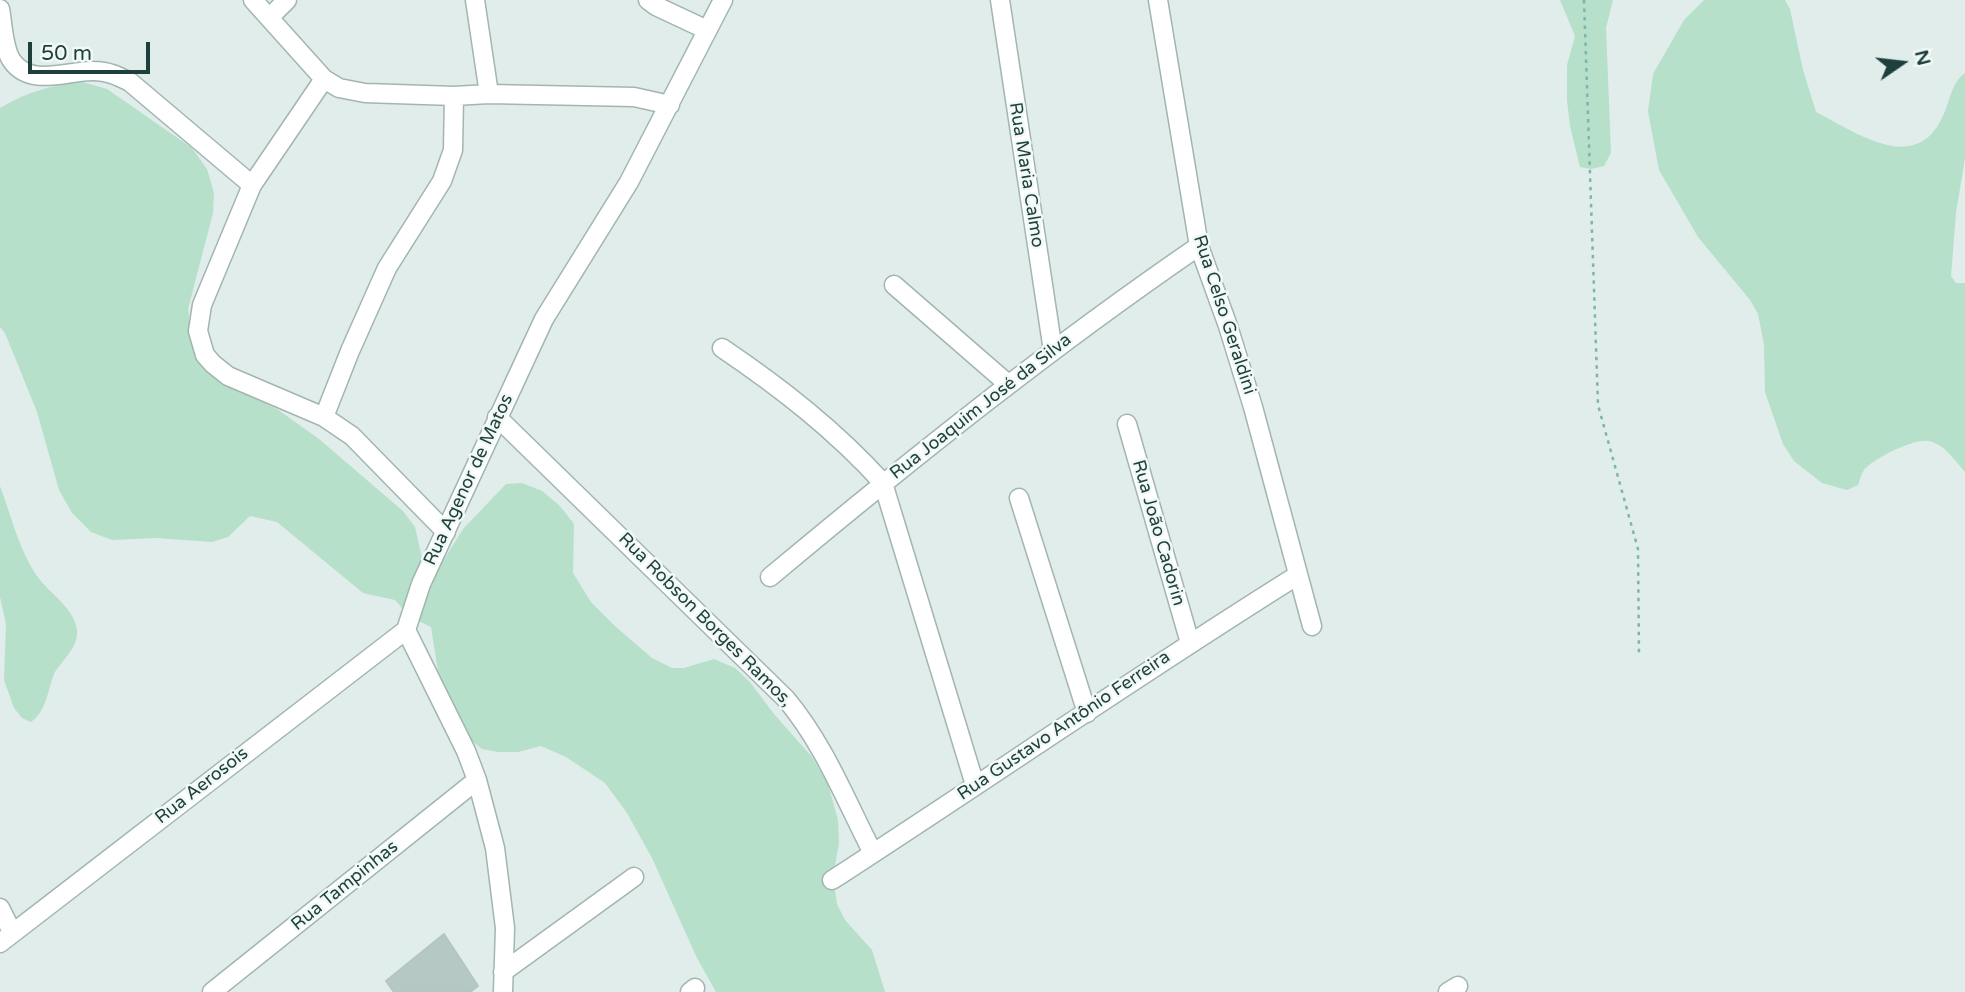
<!DOCTYPE html>
<meta charset="utf-8">
<style>
body{margin:0}
#map{position:relative;width:1965px;height:992px;overflow:hidden;background:#e0edea;font-family:"Varela Round",sans-serif}
canvas{display:block}
.north{position:absolute;left:1867px;top:28px;width:70px;height:70px;-webkit-text-stroke:5px #f1f9f6;paint-order:stroke;rotate:76deg;font-size:19px;font-weight:700;line-height:28px;text-align:center;color:#1f3f3d}
.north::after{content:'';display:block;margin:auto;width:24px;height:32px;background:#1f3f3d;clip-path:polygon(50% 0,100% 100%,50% 72%,0 100%)}
.scale{position:absolute;left:28px;top:42px;width:122px;height:32px;box-sizing:border-box;border:4px solid #1f3f3d;border-top:0;padding-left:9px;font-size:21px;line-height:24px;white-space:nowrap;color:#1f3f3d;-webkit-text-stroke:5px #f1f9f6;paint-order:stroke}
</style>
<div id="map">
<canvas width="1965" height="992"></canvas>
<div class="north">N</div>
<div class="scale">50 m</div>
</div>
<script>
const c = document.querySelector('canvas').getContext('2d');
c.lineJoin = 'round';
function fillPath(path, color) { c.fillStyle = color; c.fill(path, 'evenodd'); }
function strokePath(path, color, width, dash) { c.strokeStyle = color; c.lineWidth = width; c.lineCap = dash ? 'butt' : 'round'; c.setLineDash(dash || []); c.stroke(path); }
function write(font, color, halo, rows, align = 'center') {
  c.font = font + ' "Varela Round",sans-serif'; c.lineWidth = 5; c.setLineDash([]); c.textBaseline = 'middle'; c.strokeStyle = halo; c.fillStyle = color; for (const [text, x, y, turn = 0] of rows) {
    c.save(); c.translate(x, y); c.rotate((+turn || 0) * Math.PI / 180); c.textAlign = isNaN(turn) ? turn : align; if (halo) c.strokeText(text, 0, 0); c.fillText(text, 0, 0); c.restore();
  }
}
const green = new Path2D(`
 M 1560,0 L 1613,0 L 1606,28 L 1611,153 L 1604,166 L 1591,169 L 1580,167 L 1570,126 L 1567,100 L 1567,65 L 1575,36 Z
 M 1704,0 L 1785,0 L 1790,9 L 1803,70 L 1816,112 C 1857,133 1916,176 1943,116 C 1950,101 1951,83 1965,73 L 1965,158 L 1956,213 L 1951,276 L 1956,283 L 1965,283 L 1965,472 C 1955,461 1944,443 1928,441 C 1915,438 1872,459 1864,470 C 1861,474 1860,480 1858,485 L 1847,490 L 1822,483 L 1794,461 L 1783,444 L 1765,392 L 1764,344 L 1758,314 L 1750,300 L 1698,237 L 1659,170 L 1648,111 L 1653,74 L 1684,20 Z
 M 82,82 L 107,89 L 192,148 L 207,169 L 214,193 L 213,213 L 188,309 L 195,352 L 208,369 L 231,387 L 277,409 L 319,439 L 403,511 L 415,527 L 422,558 L 427,563 L 435,564 L 445,558 L 463,529 L 506,484 L 522,483 L 542,491 L 560,506 L 574,524 L 573,573 L 591,602 L 616,627 L 652,658 L 672,668 L 684,668 L 714,659 L 735,668 L 750,682 L 774,714 L 812,757 L 828,784 L 838,820 L 839,843 L 833,877 L 837,904 L 845,920 L 872,950 L 885,992 L 716,992 L 697,958 L 652,858 L 627,813 L 605,783 L 566,757 L 541,746 L 518,752 L 498,752 L 482,749 L 473,742 L 452,717 L 442,697 L 431,627 L 410,617 L 395,600 L 363,593 L 277,522 L 250,516 L 228,537 L 212,542 L 156,538 L 112,540 L 91,532 L 72,513 L 59,490 L 37,412 L 5,333 L 0,327 L 0,108 C 27,92 51,85 82,82 Z
 M 0,486 C 11,515 19,550 37,576 C 48,592 77,610 77,632 C 78,648 61,661 54,674 C 47,692 47,710 31,722 L 22,718 L 14,708 L 4,680 L 6,624 L 0,597 Z`);
const building = new Path2D(`
 M 444,934 L 478,986 L 470,992 L 394,992 L 386,981 Z`);
const path = new Path2D(`
 M 1584,0 L 1598,405 L 1638,549 L 1639,657`);
const minor = new Path2D(`
 M 253,0 L 324,79 L 339,88 L 365,93 L 454,96 L 489,94 L 634,97 L 670,105
 M 475,0 L 489,94
 M 648,0 L 656,6 L 707,30
 M 1000,0 L 1053,351
 M 1158,0 L 1199,246 L 1228,326 L 1253,407 L 1312,626
 M 0,9 C 3,24 3,48 12,61 C 31,88 69,70 94,71 C 108,71 118,76 130,82 L 252,185
 M 270,17 L 287,0
 M 324,79 L 252,185 L 202,305 L 198,331 L 205,355 L 213,364 L 228,376 L 324,417 L 352,436 L 446,532
 M 894,285 L 1008,384
 M 722,348 C 781,388 835,430 883,483 L 975,785
 M 324,417 L 350,351 L 387,268 L 442,181 L 453,150 L 454,96
 M 497,417 L 786,699 C 824,744 846,801 873,853
 M 1127,424 L 1190,643
 M 1019,498 L 1087,713
 M 770,577 C 909,461 1050,348 1199,246
 M 832,880 C 988,779 1141,673 1298,575
 M 0,908 L 12,932
 M 0,943 L 406,630
 M 503,972 L 634,877
 M 212,992 L 477,780
 M 503,992 L 505,928 L 495,848 L 477,780 L 466,751 L 406,630 L 421,584 L 544,319 L 629,182 L 723,0
 M 690,992 L 695,988
 M 1448,992 L 1458,986`);
const streetNames = [
 ["Rua Maria Calmo",1026,175,81],
 ["Rua Celso Geraldini",1224,315,72],
 ["Rua Joaquim José da Silva",981,407,-38],
 ["Rua Agenor de Matos",469,480,-65],
 ["Rua João Cadorin",1158,533,74],
 ["Rua Robson Borges Ramos,",705,620,45],
 ["Rua Gustavo Antônio Ferreira",1064,726,-34],
 ["Rua Aerosois",202,786,-38],
 ["Rua Tampinhas",345,886,-39]
];
fillPath(green, '#b6e0ca');
fillPath(building, '#b5c8c3');
strokePath(building, '#b2c7c2', 2);
strokePath(minor, '#a2b5b3', 21);
strokePath(path, '#7db4ae', 2.5, [3.5, 5]);
strokePath(minor, '#fff', 18);
write('18px', '#1f3f3d', '#f1f9f6', streetNames);
</script>
